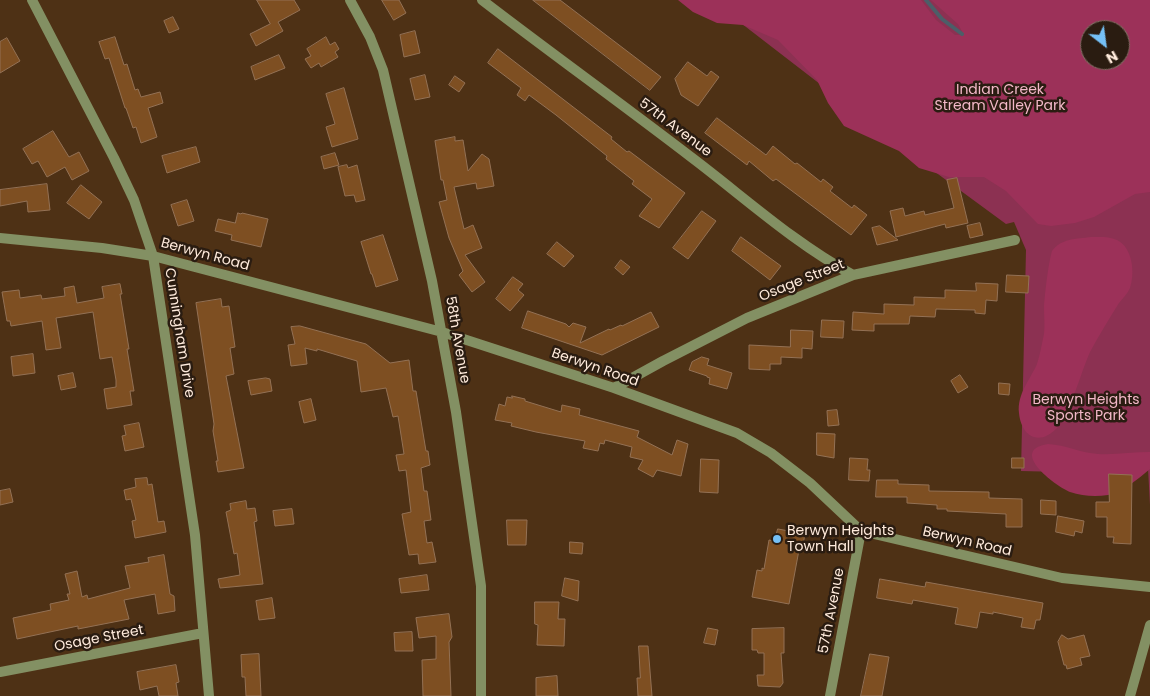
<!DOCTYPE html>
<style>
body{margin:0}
#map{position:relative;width:1150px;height:696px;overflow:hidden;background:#4e3115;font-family:Poppins,sans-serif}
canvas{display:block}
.north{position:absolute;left:1080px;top:20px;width:50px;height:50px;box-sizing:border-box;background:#2a1c11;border:1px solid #7f6f62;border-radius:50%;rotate:150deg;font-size:14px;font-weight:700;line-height:20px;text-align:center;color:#ffebdc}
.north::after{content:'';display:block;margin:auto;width:18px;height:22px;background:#75c0f6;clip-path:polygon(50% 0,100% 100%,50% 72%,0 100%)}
</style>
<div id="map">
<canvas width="1150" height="696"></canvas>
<div class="north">N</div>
</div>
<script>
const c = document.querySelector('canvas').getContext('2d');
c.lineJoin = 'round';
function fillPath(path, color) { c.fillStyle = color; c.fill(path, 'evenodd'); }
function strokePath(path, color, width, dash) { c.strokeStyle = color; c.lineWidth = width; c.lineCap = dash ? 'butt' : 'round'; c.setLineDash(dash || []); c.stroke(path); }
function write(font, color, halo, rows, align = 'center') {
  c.font = font + ' Poppins,sans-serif'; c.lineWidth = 5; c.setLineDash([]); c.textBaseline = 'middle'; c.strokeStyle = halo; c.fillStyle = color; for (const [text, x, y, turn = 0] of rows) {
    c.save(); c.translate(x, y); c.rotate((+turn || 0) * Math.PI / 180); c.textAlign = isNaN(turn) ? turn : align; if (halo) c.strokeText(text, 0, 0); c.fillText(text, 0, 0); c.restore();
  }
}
const green = new Path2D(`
 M 711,0 L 1150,0 L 1150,505 L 1148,468 L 1143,474 L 1021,471 L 1026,250 L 1014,222 L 1006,224 L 912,155 ZM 1090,30 L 1120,30 L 1120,60 L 1090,60 Z`);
const forest = new Path2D(`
 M 678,0 L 921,0 L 936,20 L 955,35 L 964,35 L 958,24 L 931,0 L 1150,0 L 1150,192 L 1135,194 L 1094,217 L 1075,223 L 1051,226 L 1038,224 L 1006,191 L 984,177 L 949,177 L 919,168 L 899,151 L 844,126 L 828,103 L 817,80 L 778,40 L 743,25 L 717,23 L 693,12 ZM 1090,30 L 1120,30 L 1120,60 L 1090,60 Z
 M 1091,237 C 1100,237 1108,236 1117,240 C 1133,248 1135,273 1130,288 C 1128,293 1123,298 1119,303 C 1109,319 1099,335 1090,352 C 1081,372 1070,414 1057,428 C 1039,447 1021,436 1019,413 C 1017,394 1030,380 1037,364 C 1040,355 1042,343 1044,334 C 1045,325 1044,316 1044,307 C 1045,293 1048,265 1052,251 C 1062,238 1076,239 1091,237 Z
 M 1048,444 C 1066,445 1081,453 1098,454 C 1115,455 1133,452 1150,452 L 1150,469 C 1138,479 1124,491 1108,495 C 1095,497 1082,496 1070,492 C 1054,485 1008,450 1048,444 Z`);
const stream = new Path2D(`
 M 926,0 L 942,19 L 962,34`);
const building = new Path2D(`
 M 257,0 L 294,0 L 300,10 L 278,22 L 283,31 L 256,46 L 250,34 L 270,24 Z
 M 382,0 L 399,0 L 406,13 L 394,20 Z
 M 533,0 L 560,0 L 661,77 L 650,90 Z
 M 173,17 L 179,29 L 169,33 L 164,21 Z
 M 415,31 L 420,53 L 404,57 L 400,35 Z
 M 115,37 L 124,65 L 127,64 L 135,90 L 138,89 L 141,97 L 160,92 L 163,103 L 148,108 L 157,137 L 141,143 L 136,127 L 133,128 L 126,108 L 125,108 L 109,58 L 105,59 L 99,42 Z
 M 326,37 L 330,45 L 335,42 L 339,49 L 335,52 L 338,57 L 321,67 L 319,63 L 311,68 L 305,59 L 311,56 L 307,49 Z
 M 7,38 L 20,61 L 0,73 L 0,42 Z
 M 498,49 L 612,137 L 611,139 L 627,152 L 629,151 L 685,193 L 659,228 L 639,216 L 652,199 L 632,184 L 634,181 L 606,159 L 607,156 L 556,115 L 529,95 L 525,101 L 517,95 L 521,88 L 488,63 Z
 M 279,55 L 285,68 L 255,80 L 251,67 Z
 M 688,62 L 707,76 L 711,71 L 719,77 L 698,106 L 681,95 L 675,79 Z
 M 425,75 L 430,97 L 415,100 L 410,79 Z
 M 455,76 L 465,83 L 459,92 L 449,85 Z
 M 344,88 L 358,139 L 332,147 L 326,127 L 335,124 L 326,94 Z
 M 717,118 L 766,155 L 773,146 L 795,164 L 797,163 L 821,182 L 823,179 L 833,187 L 830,191 L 852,208 L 854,205 L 867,215 L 851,235 L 776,179 L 773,181 L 749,161 L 747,165 L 705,133 Z
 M 53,131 L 69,157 L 79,152 L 89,171 L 72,180 L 65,167 L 47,177 L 38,161 L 32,164 L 23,149 Z
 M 455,137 L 455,141 L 463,140 L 468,171 L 482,154 L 489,159 L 494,186 L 477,189 L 476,183 L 454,187 L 464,229 L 473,225 L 482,248 L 465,255 L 485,282 L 472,292 L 459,275 L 463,271 L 449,238 L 439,202 L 447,200 L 443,180 L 441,180 L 435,141 Z
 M 196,147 L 200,162 L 167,173 L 162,156 Z
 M 335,153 L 339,165 L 324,169 L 321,157 Z
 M 347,165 L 348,168 L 357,165 L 365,200 L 356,202 L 354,195 L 345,196 L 338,167 Z
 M 957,178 L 968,223 L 946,228 L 945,224 L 896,237 L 890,211 L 903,208 L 905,216 L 924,211 L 925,215 L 954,208 L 947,180 Z
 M 47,184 L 50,210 L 28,212 L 27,201 L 0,206 L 0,190 Z
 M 81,185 L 102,202 L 89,219 L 67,203 Z
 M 187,200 L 194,221 L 178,226 L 171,205 Z
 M 702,211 L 716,221 L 688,259 L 673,248 Z
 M 238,213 L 241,214 L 242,213 L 268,219 L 261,247 L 231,240 L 232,235 L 215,231 L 218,219 L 235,223 Z
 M 980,223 L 983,235 L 970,238 L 967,226 Z
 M 880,226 L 898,240 L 877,245 L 872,228 Z
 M 383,235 L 398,280 L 376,287 L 372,274 L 371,274 L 361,242 Z
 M 741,237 L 781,266 L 770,280 L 732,251 Z
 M 557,242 L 574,256 L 564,267 L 547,254 Z
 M 621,260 L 630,267 L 623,275 L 615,268 Z
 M 1007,275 L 1029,276 L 1028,293 L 1006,292 Z
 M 513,277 L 523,284 L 518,290 L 524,295 L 510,311 L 496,299 Z
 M 976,283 L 998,284 L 997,301 L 986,300 L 985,314 L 975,313 L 975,310 L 936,309 L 935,317 L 910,316 L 909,324 L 874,324 L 874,331 L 852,330 L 853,312 L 884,314 L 884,304 L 914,305 L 914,297 L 945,298 L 945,290 L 976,291 Z
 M 120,284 L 122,294 L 120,294 L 129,349 L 127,349 L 134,391 L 130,391 L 132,405 L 107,409 L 104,389 L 116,387 L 116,380 L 112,357 L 100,359 L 93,312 L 56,318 L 61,348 L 46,350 L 42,321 L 11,326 L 10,321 L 7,321 L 2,292 L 19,290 L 20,298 L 41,295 L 42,299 L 65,296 L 64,288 L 74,286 L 77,303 L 104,298 L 102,287 Z
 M 221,299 L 222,307 L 229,306 L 235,347 L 230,348 L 234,374 L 226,376 L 244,468 L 218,472 L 216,461 L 218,461 L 213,431 L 214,424 L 196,303 Z
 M 528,311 L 566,324 L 569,327 L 573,323 L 586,327 L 580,343 L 609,329 L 610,330 L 621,325 L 622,326 L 651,312 L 659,327 L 602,355 L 522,328 Z
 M 822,320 L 844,321 L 843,338 L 821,337 Z
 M 300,326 L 366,344 L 390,363 L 409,360 L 413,391 L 416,391 L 426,451 L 428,451 L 430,465 L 421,468 L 424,491 L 427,491 L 431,520 L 424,521 L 427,543 L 432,542 L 436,562 L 419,564 L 418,554 L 409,555 L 402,514 L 411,512 L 406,470 L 399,471 L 396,455 L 404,454 L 398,416 L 393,417 L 386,388 L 361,392 L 357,361 L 317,349 L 317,351 L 305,348 L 307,364 L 291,366 L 288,345 L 295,344 L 291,327 Z
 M 791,330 L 813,331 L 812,349 L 802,348 L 802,358 L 781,357 L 781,364 L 770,364 L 770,370 L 749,369 L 749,345 L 790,347 Z
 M 33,354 L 35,373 L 13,376 L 11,357 Z
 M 702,357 L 709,359 L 707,365 L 732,373 L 727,389 L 709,384 L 710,378 L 707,377 L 707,376 L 689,370 L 692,362 Z
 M 73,373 L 76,387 L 61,390 L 58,376 Z
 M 960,375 L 968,387 L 958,393 L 951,381 Z
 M 266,378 L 270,379 L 272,391 L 251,395 L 248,381 Z
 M 999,383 L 1010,384 L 1009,395 L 999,394 Z
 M 512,396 L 525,399 L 525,401 L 561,412 L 562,405 L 580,409 L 579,415 L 639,431 L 637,437 L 672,455 L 677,440 L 688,444 L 681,476 L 657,470 L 653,477 L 638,469 L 643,460 L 630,457 L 632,447 L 605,440 L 604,444 L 600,443 L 598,451 L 583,448 L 585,441 L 536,432 L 511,426 L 512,423 L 495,420 L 499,404 L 505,406 L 507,397 L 512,398 Z
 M 311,399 L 316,420 L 304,423 L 299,402 Z
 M 837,410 L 839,425 L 828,426 L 827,411 Z
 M 139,423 L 144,447 L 125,451 L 122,436 L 126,435 L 124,426 Z
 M 817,433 L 835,434 L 834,458 L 817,455 Z
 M 850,458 L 868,459 L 867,470 L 870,470 L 869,481 L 849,480 Z
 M 1012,458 L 1024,458 L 1024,468 L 1012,468 Z
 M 701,459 L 719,460 L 718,493 L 700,492 Z
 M 1109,474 L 1132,475 L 1131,544 L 1113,543 L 1114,537 L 1107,537 L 1107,517 L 1096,517 L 1096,502 L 1109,502 Z
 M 147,478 L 148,485 L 152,484 L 158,522 L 164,521 L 166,532 L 135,538 L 132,521 L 136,520 L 131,499 L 126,500 L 124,490 L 136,487 L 135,479 Z
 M 877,480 L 898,480 L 898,484 L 929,485 L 929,491 L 989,492 L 989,498 L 1022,499 L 1022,527 L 1006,527 L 1006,514 L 947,511 L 947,509 L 937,509 L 937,505 L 907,503 L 907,497 L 876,497 Z
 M 10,489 L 13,502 L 0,505 L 0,491 Z
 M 1041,500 L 1056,501 L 1056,515 L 1041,514 Z
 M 246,501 L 247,509 L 255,508 L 257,521 L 254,522 L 263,584 L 220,588 L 218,579 L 240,575 L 237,553 L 234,554 L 226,512 L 231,510 L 230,504 Z
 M 292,509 L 294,524 L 275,526 L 273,511 Z
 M 1058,516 L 1084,521 L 1082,533 L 1075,531 L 1074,536 L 1056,532 Z
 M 507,520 L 527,520 L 526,545 L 508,545 Z
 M 778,529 L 805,534 L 802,550 L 799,550 L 789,604 L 752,597 L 757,570 L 762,571 L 762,568 L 764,569 L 769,540 L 774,541 Z
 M 570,542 L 583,543 L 582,554 L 570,553 Z
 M 164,555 L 170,594 L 174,596 L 175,611 L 158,614 L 155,594 L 124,600 L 129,619 L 78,629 L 78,626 L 17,639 L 13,618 L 51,610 L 50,604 L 69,600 L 67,594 L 70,594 L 65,574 L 77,571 L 82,597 L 87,595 L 88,599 L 130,588 L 125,566 L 149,562 L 148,558 Z
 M 427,575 L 429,590 L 401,593 L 399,579 Z
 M 565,578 L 579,581 L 578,601 L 562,596 Z
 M 880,579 L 925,587 L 926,582 L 1043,603 L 1040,620 L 1036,620 L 1034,629 L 1021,627 L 1023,618 L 993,612 L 993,614 L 980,612 L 977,628 L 955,624 L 958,608 L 913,600 L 912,604 L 877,598 Z
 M 272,598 L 275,618 L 259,620 L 256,601 Z
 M 535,602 L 559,602 L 558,619 L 565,619 L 564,646 L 537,645 L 538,625 L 535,624 Z
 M 449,614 L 452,637 L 449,642 L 451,696 L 423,696 L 422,660 L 436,659 L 436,636 L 419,638 L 416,618 Z
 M 708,628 L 718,630 L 715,645 L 704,643 Z
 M 784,628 L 784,653 L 781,653 L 783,683 L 780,687 L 758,686 L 757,675 L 764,675 L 764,653 L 758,653 L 757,650 L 752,650 L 752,629 Z
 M 412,632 L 413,651 L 395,651 L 394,633 Z
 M 1062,635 L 1068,639 L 1084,635 L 1090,656 L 1080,658 L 1082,665 L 1067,669 L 1066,665 L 1064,665 L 1058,642 Z
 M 639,646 L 648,646 L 652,696 L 638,696 L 637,678 L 640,678 Z
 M 259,654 L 261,696 L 246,696 L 245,677 L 242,677 L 241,655 Z
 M 870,654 L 889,657 L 882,696 L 861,696 Z
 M 176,665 L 179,682 L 176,683 L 178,696 L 159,696 L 157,686 L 140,690 L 137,672 Z
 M 557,676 L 558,696 L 536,696 L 536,678 Z`);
const minor = new Path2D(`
 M 32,0 L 114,158 L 134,200 L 153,256 L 195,535 L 209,696
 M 350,0 L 370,37 L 383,70 L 432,281 L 456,412 L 481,586 L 481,696
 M 482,0 C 551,53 622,104 691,157 C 744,197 794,243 853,275
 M 0,238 L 102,248 L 153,256 L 442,332 L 614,388 L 737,433 L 771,453 L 810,483 L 861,531 L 1062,578 L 1150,587
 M 614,388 L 663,361 L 747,318 L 853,275 L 1015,240
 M 0,672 L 203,633
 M 830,696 L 861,531
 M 1130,696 L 1150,625`);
const markers = [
 [777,539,5,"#75c0f6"]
];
const parkNames = [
 ["Indian Creek",1000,90],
 ["Stream Valley Park",1000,106],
 ["Berwyn Heights",1086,400],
 ["Sports Park",1086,416]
];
const streetNames = [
 ["57th Avenue",675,128,37],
 ["Berwyn Road",205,255,15],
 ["Osage Street",802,281,-22],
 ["Cunningham Drive",179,333,81],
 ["58th Avenue",457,340,80],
 ["Berwyn Road",595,368,19],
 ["Berwyn Road",967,542,13],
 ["57th Avenue",832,611,-79],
 ["Osage Street",99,639,-11]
];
const poiNames = [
 ["Berwyn Heights",787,531],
 ["Town Hall",787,547]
];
fillPath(green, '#8c3152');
fillPath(forest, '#9c3159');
strokePath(stream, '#4c5e68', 4);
fillPath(building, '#7e4f22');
strokePath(building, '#937155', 1);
strokePath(minor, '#839063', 10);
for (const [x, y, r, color] of markers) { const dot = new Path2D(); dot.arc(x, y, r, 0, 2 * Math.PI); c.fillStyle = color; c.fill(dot); strokePath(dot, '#2a1c11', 2); }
write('14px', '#f3b8c8', '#2a1c11', parkNames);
write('14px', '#ffebdc', '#2a1c11', streetNames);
write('14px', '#ffebdc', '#2a1c11', poiNames, 'left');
</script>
